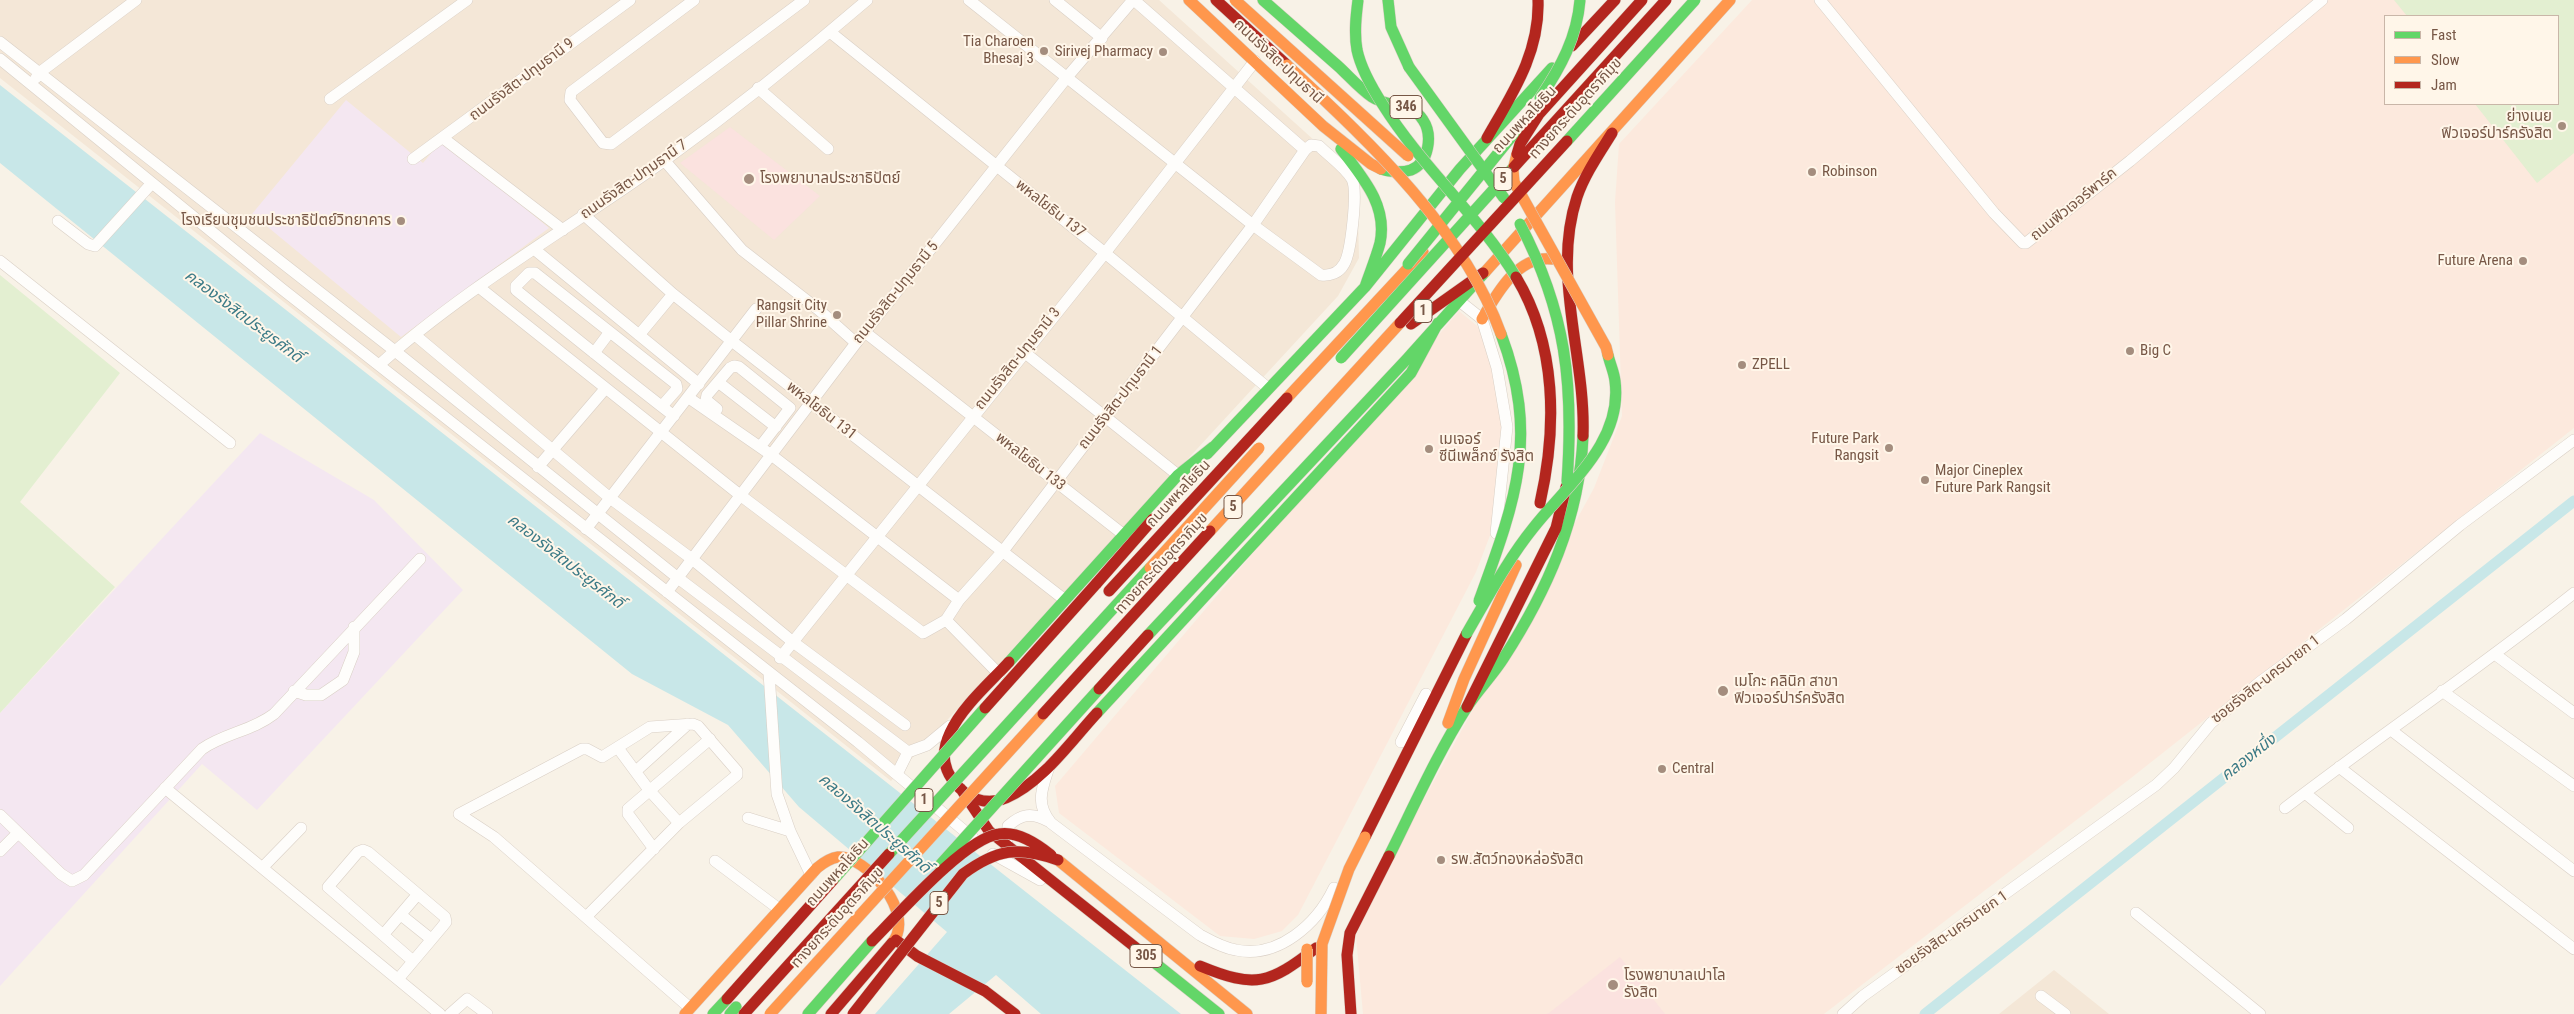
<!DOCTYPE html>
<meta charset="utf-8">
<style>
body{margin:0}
#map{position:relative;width:2574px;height:1014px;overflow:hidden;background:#f8f2e7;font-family:"Roboto Condensed",sans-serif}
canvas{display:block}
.legend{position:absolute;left:2384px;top:15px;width:175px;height:90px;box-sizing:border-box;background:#fff6e9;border:1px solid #c9b6a8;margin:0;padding:6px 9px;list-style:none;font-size:15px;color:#775746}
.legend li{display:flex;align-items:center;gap:10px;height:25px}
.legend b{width:25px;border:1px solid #c9b6a8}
</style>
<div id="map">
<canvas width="2574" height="1014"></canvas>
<ul class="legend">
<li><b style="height:6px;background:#63d668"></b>Fast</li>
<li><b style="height:6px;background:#ff974d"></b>Slow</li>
<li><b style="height:6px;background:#b3261e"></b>Jam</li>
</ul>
</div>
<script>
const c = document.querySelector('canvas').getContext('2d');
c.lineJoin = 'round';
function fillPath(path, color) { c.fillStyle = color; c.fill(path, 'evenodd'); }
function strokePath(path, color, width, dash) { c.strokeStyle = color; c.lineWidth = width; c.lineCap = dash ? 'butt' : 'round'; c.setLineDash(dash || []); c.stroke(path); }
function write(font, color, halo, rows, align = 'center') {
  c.font = font + ' "Roboto Condensed","Noto Sans Thai",sans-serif'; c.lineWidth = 4; c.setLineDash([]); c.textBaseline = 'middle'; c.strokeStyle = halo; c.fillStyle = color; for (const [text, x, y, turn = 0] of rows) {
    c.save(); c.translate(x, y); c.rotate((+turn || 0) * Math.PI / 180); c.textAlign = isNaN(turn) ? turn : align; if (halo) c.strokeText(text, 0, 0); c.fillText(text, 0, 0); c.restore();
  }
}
const residential = new Path2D(`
 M 0,0 L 1159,0 L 1357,179 L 1359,258 L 1338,296 L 891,781 L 0,78 Z
 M 2054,970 L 2109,1014 L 1999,1014 Z`);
const commercial = new Path2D(`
 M 1752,0 L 2574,0 L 2574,428 L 2131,778 L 1824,1014 L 1363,1014 L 1356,936 L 1370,898 L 1594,488 L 1622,416 L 1615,202 L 1619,144 ZM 2385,16 L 2558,16 L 2558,104 L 2385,104 Z
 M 1459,311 L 1482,330 L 1496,370 L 1504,430 L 1494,525 L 1476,572 L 1298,915 L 1282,931 L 1254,939 L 1220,936 L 1059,813 L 1055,786 Z`);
const education = new Path2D(`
 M 346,100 L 423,163 L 442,140 L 549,228 L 401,337 L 252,214 Z
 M 260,433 L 374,500 L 463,590 L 257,810 L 202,764 L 0,986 L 0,713 Z`);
const medical = new Path2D(`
 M 730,127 L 820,196 L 774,240 L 680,163 Z
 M 1620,957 L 1665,1014 L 1546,1014 L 1549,1013 Z`);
const green = new Path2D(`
 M 2394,0 L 2574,0 L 2574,153 L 2537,183 L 2475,104 L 2558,104 L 2558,16 L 2407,16 Z
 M 0,275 L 120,373 L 20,502 L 115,587 L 0,713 Z`);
const water = new Path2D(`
 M 0,85 L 1181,1014 L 1041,1014 L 996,975 L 949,1014 L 875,1014 L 947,932 L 799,807 L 728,725 L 632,674 L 0,163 Z`);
const canal = new Path2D(`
 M 1925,1014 L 2574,501`);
const street = new Path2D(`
 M 694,0 L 571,92 L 570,100 L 603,143 L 611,144 L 804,0
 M 969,0 L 1253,225 L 1321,275 C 1330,276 1339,273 1344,264 C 1351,253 1358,191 1352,179 C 1345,167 1329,156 1319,146 L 1311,145 L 1305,150 L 1134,0
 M 1055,0 L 1102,38
 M 1820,0 L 1994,213 L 2023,243 L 2026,243 L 2130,161 L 2322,0
 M 830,32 L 1105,253 L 1268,388
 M 0,42 L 395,351 L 678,578 L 908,752 L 927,745 L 950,726
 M 0,59 L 282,289 L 858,742 L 973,838
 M 36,78 L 39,73 L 136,0
 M 758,88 L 828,149
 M 330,99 L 467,0
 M 443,138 L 563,230
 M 413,159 L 630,0
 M 664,160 L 742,250 L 819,310 L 856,343
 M 583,214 L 673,294 L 733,342 L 1065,600
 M 58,221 L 88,244 L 95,246 L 152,183
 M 534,249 L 699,384
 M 0,261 L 230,443
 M 480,288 L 740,495 L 923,633 L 946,620 L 959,600 L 1003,551 L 1253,225 L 1305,150
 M 1458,300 L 1482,319 L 1497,368 L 1507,427 L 1496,533
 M 866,333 L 1124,535
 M 415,335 L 610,498 L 692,559 L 793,642 L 905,725
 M 639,335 L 673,294
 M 1024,352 L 1178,475
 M 594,353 L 609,333
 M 379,365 C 466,287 570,228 665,160 C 734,110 802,56 867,0
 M 718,382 L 776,427
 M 689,398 L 770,454 L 959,600
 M 662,406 L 677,389 L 676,384 L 535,273 L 529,273 L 516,286 L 516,290 C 569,333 621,375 674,416
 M 717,409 L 706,400 L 707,395 L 730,368 L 734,366 L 739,367 L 790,408 L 763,443
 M 538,467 L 605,389
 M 586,529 L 756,309
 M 667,592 L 856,343 L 1068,76 L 1133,0
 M 946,620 L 999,674
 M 2496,655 L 2574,713
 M 780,658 L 1105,253 L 1255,61
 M 769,673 L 777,794 L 790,831 L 811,875
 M 294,691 L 306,695 L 321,695 L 343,680 L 354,652 L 354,627
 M 2442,691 L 2574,786
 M 2391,730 L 2574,871
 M 1401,742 L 1426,694
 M 618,748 L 649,790 L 679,823
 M 1049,767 C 1042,789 1035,803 1051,823 L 1200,935 C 1211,941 1223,948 1236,950 C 1278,959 1317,924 1334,888
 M 2339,767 L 2574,949
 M 636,771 L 688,724
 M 897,774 L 908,752
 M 165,788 L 440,1014
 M 2305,793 L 2348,828
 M 2285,808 C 2380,735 2480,668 2574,593
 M 0,815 L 61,874 L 72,881 L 84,875 L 202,749 C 225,733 252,731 274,714 L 420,559
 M 748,818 L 790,831
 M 1007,839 L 1008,826 C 1021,814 1032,812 1048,821
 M 654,849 L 628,814 L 628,809 L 710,739
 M 0,851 L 18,833
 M 993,854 L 1040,880
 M 715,861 L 779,909
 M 263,867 L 301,828
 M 2136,913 L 2260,1014
 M 401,915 L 431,939
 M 586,917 L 679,823 L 737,775 L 737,771 L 698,726 L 693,724 L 650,727 L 602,757 L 587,749 L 582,749 L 459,814 L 494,837 L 690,1008
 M 383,935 L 418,894
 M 399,978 L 442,927 L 446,922 L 445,917 L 368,852 L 363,850 L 358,852 L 328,887 L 413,961
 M 2041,996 L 2065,1014
 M 450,1014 L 467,999 L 487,1014
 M 1843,1014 L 1863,996 L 2156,785 L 2174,768 L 2211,723 L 2260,682 L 2346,619 L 2460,525 L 2574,440`);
const fast = new Path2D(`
 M 1263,0 C 1288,22 1313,44 1338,66 C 1349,76 1360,89 1372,97 C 1388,108 1411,101 1423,120 C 1433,135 1429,163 1411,170 C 1402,173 1389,172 1381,169
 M 1388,0 L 1391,27 L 1409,67
 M 1341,149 C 1362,177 1388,205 1380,243 C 1376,258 1370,272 1365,287
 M 1207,454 L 1365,287 L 1460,169 L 1552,68
 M 1148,635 L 1406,360 L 1485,272
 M 1009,662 L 1178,475 L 1213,447
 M 1097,713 L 1411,373 L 1438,323
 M 1389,856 C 1414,806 1437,754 1467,707 C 1478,690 1492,676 1503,659 C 1547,591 1580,518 1583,436
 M 1150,959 L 1219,1014
 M 713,1014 L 727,999
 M 730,1014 L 736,1007
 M 808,1014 L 872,941`);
const slow = new Path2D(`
 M 1189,0 L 1323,126 L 1371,164 L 1381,169
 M 1485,272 L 1730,0
 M 1482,319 C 1497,293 1518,255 1552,259
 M 1287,398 L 1423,252
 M 1448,723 L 1464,679 L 1516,565
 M 1058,860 L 1247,1014
 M 685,1014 L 817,868 C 823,863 830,858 838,857 C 866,855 917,914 892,943`);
const jam = new Path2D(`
 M 1216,0 L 1287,65
 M 1572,46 L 1615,0
 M 1487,138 C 1512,94 1540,53 1538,0
 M 1411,324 L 1483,273
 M 1583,436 C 1586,356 1551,276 1577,197 C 1585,174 1599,154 1612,133
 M 1096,584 L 1153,519
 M 1109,591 L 1287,398
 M 1009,662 C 979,695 911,748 964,792 C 977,802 991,804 1006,798 C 1043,782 1071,741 1097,713
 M 1467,707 L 1556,528 L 1566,487
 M 961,789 L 989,831 L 1150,959
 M 1365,837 L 1467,633
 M 896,940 L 917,956 L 985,991 L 1015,1014
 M 1200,966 C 1256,989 1269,984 1316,948
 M 831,1014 L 892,943
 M 1351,1014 L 1347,955 L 1350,933 L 1389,856`);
const fastBridge = new Path2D(`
 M 1358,0 C 1356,16 1354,33 1357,50 C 1361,69 1372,88 1383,105 C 1422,167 1478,215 1516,277
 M 1409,67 L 1504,198
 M 1540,98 C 1561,67 1577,37 1580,0
 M 1567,141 L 1695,0
 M 1520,224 C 1566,312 1574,384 1567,482
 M 1408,264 L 1521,125
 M 1341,358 L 1514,167
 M 1479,601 C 1515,502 1540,438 1501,334
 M 1467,633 C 1488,597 1508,559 1534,527 C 1568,484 1623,442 1615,381 C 1614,372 1610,364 1608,355
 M 889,854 L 1150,568
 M 940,865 L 1099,689
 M 833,880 L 985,708`);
const slowBridge = new Path2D(`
 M 1235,0 L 1408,156
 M 1287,65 C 1367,140 1463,228 1501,334
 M 1517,154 L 1513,170 L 1514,182 L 1606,347 L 1608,355
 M 1210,531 L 1400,323
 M 1150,568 L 1259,448
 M 1307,949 L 1307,982
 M 770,1014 L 1043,714
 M 1321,1014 L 1322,944 L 1349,869 L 1365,837`);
const jamBridge = new Path2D(`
 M 1517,154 L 1520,144 L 1539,114 L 1642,0
 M 1514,167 L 1666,0
 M 1516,277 C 1557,345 1557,428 1540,503
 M 1400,323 L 1567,141
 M 1099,689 L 1148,635
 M 985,708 L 1096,584
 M 1043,714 L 1210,531
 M 872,941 C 898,915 965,838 999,834 C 1018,831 1037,844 1051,855
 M 727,999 L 833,880
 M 744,1014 L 889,854
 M 853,1014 L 963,874 C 997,849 1018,846 1058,860`);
const markers = [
 [1044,51,5,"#a48d7e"],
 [1163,52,5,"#a48d7e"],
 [2562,126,5,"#a48d7e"],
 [1812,172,5,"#a48d7e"],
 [749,179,6,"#a48d7e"],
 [401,221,5,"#a48d7e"],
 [2523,261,5,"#a48d7e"],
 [837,315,5,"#a48d7e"],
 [2130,351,5,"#a48d7e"],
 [1742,365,5,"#a48d7e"],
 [1889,448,5,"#a48d7e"],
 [1429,449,5,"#a48d7e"],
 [1925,480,5,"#a48d7e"],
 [1723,691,6,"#a48d7e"],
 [1662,769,5,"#a48d7e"],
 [1441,860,5,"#a48d7e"],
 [1613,985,6,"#a48d7e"]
];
const shields = [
 [1406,107,32],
 [1503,179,18],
 [1423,311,18],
 [1233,507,18],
 [924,800,18],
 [939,903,18],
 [1146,956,32]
];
const shieldNames = [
 ["346",1406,107],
 ["5",1503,179],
 ["1",1423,311],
 ["5",1233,507],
 ["1",924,800],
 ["5",939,903],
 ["305",1146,956]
];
const poiNames = [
 ["Tia Charoen",1034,42,"right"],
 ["Bhesaj 3",1034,59,"right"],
 ["Sirivej Pharmacy",1153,52,"right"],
 ["ย่างเนย",2552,117,"right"],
 ["ฟิวเจอร์ปาร์ครังสิต",2552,134,"right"],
 ["Robinson",1822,172],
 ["โรงพยาบาลประชาธิปัตย์",760,179],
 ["โรงเรียนชุมชนประชาธิปัตย์วิทยาคาร",391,221,"right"],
 ["Future Arena",2513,261,"right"],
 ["Rangsit City",827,306,"right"],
 ["Pillar Shrine",827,323,"right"],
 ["Big C",2140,351],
 ["ZPELL",1752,365],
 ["Future Park",1879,439,"right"],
 ["Rangsit",1879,456,"right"],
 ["เมเจอร์",1439,440],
 ["ซีนีเพล็กซ์ รังสิต",1439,457],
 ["Major Cineplex",1935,471],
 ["Future Park Rangsit",1935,488],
 ["เมโกะ คลินิก สาขา",1734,682],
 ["ฟิวเจอร์ปาร์ครังสิต",1734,699],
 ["Central",1672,769],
 ["รพ.สัตว์ทองหล่อรังสิต",1451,860],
 ["โรงพยาบาลเปาโล",1624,976],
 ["รังสิต",1624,993]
];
const streetNames = [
 ["ถนนรังสิต-ปทุมธานี",1278,62,43],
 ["ถนนรังสิต-ปทุมธานี 9",522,80,-37],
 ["ทางยกระดับอุตราภิมุข",1576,109,-48],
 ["ถนนพหลโยธิน",1525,120,-47],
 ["ถนนรังสิต-ปทุมธานี 7",634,180,-35],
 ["ถนนฟิวเจอร์พาร์ค",2074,205,-39],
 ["พหลโยธิน 137",1050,209,38],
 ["ถนนรังสิต-ปทุมธานี 5",896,293,-51],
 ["ถนนรังสิต-ปทุมธานี 3",1018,359,-51],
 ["ถนนรังสิต-ปทุมธานี 1",1121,398,-52],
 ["พหลโยธิน 131",821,411,38],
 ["พหลโยธิน 133",1030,462,38],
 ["ถนนพหลโยธิน",1179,494,-47],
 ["ทางยกระดับอุตราภิมุข",1162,564,-48],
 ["ซอยรังสิต-นครนายก 1",2266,680,-38],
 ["ถนนพหลโยธิน",838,873,-48],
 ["ทางยกระดับอุตราภิมุข",838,918,-48],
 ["ซอยรังสิต-นครนายก 1",1952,933,-35]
];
const waterNames = [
 ["คลองรังสิตประยูรศักดิ์",243,317,37],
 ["คลองรังสิตประยูรศักดิ์",565,562,38],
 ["คลองหนึ่ง",2249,758,-38],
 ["คลองรังสิตประยูรศักดิ์",874,824,41]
];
fillPath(residential, '#f4e7d7');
fillPath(commercial, '#fce9dd');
fillPath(education, '#f4e7f1');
fillPath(medical, '#fbe2df');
fillPath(green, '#e3efd1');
fillPath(water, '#c8e7e8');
strokePath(canal, '#c8e7e8', 11);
strokePath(street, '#d9cfc5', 12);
strokePath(fast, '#d9cec4', 12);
strokePath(slow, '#d9cec4', 12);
strokePath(jam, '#d9cec4', 12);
strokePath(street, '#fefdfb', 11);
strokePath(fast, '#63d668', 11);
strokePath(slow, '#ff974d', 11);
strokePath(jam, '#b3261e', 11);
strokePath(fastBridge, '#d9cec4', 12, []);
strokePath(slowBridge, '#d9cec4', 12, []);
strokePath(jamBridge, '#d9cec4', 12, []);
strokePath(fastBridge, '#63d668', 11);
strokePath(slowBridge, '#ff974d', 11);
strokePath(jamBridge, '#b3261e', 11);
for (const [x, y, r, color] of markers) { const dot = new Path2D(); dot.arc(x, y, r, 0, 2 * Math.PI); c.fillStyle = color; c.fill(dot); strokePath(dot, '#fff6e9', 2); }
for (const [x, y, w] of shields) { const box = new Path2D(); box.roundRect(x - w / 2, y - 11.5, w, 23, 4); c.fillStyle = '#fff6e9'; c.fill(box); strokePath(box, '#775746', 1); }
write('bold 14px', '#775746', null, shieldNames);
write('15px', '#775746', '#fff6e9', poiNames, 'left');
write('15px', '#775746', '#fff6e9', streetNames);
write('italic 16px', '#3b7a86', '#fff6e9', waterNames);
</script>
